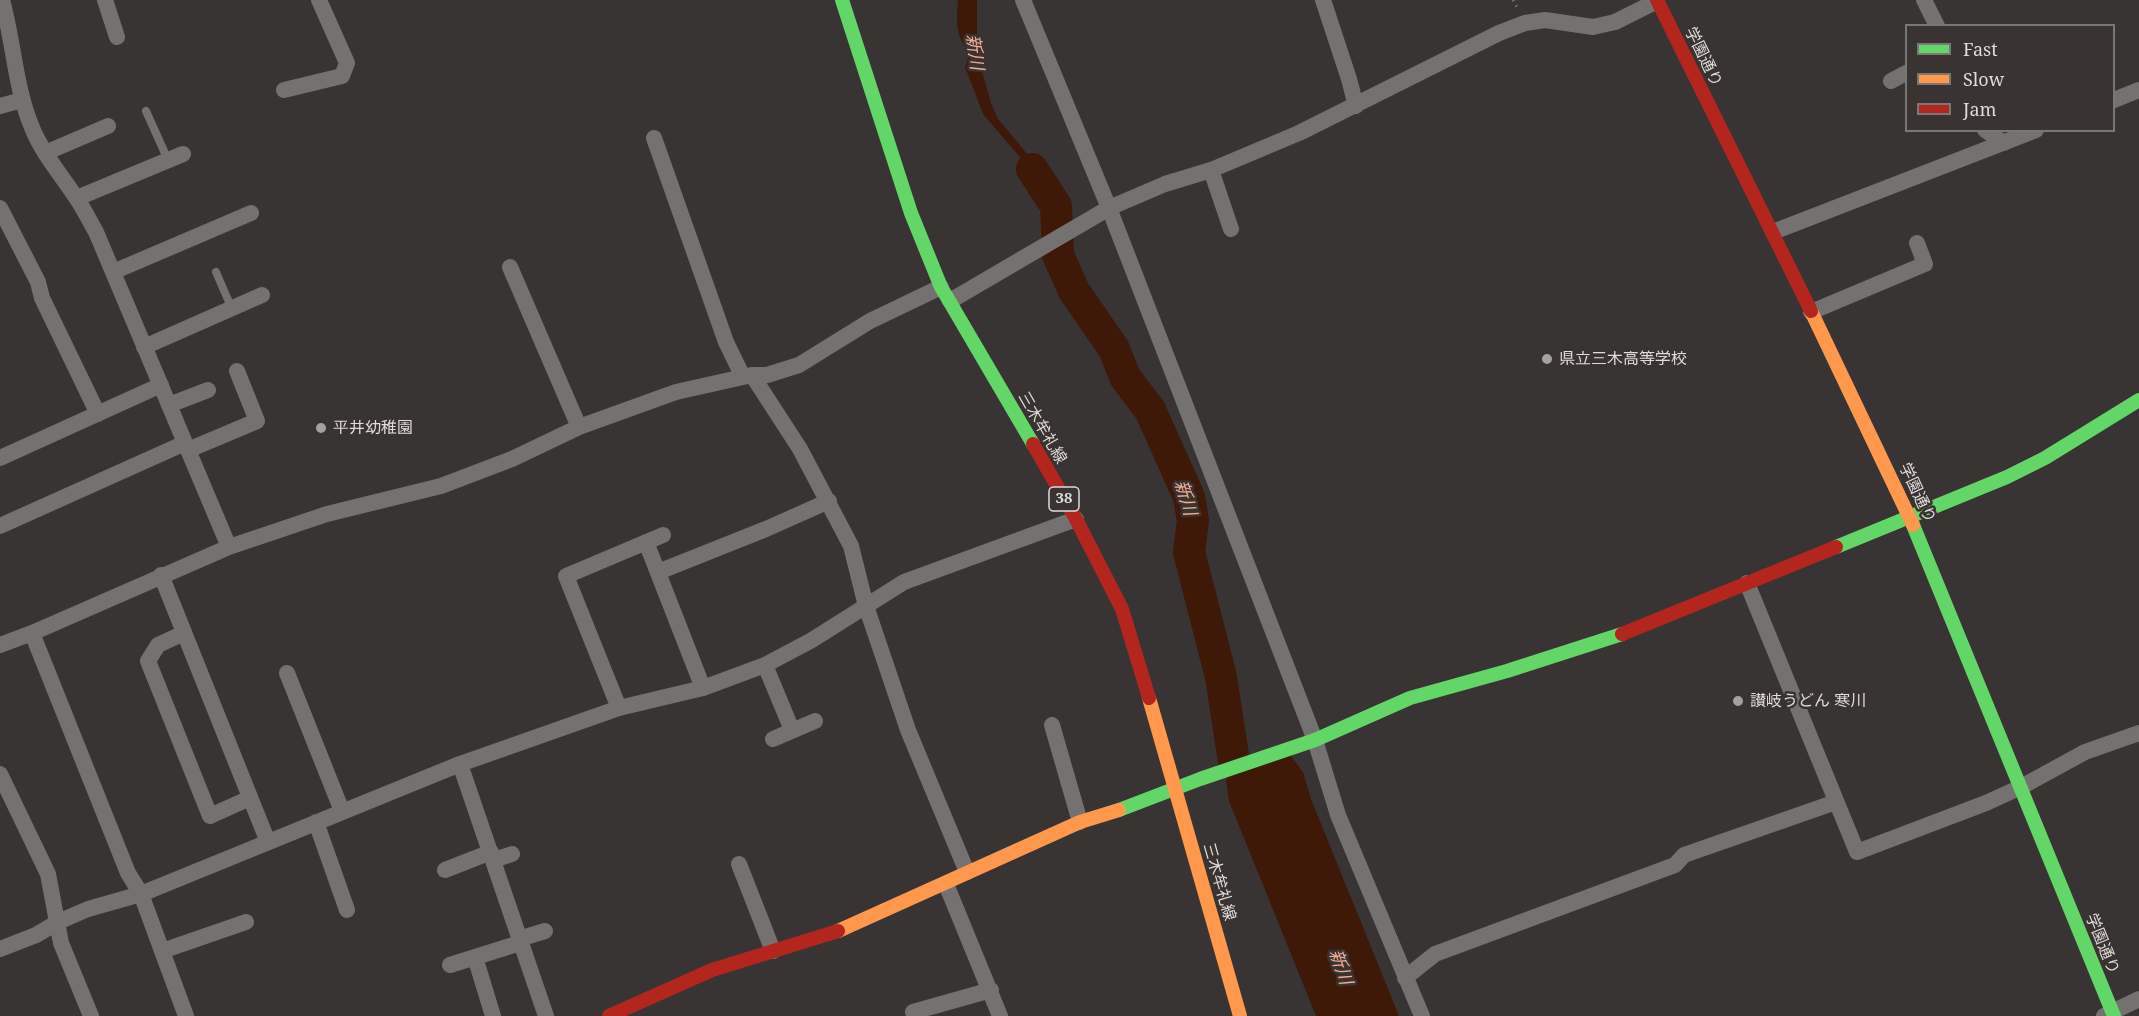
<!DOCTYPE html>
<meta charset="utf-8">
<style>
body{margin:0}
#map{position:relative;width:2139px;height:1016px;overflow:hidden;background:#373433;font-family:"Noto Serif",serif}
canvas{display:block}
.legend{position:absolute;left:1905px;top:24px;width:210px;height:108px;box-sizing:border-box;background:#393331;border:2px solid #7b7775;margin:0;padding:8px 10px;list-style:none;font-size:18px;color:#dfdcda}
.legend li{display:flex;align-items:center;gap:12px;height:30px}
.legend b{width:30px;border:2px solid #7b7775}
</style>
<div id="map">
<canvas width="2139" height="1016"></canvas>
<ul class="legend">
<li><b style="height:8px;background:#63d668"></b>Fast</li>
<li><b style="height:8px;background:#ff974d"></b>Slow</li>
<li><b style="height:8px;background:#b3261e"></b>Jam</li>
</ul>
</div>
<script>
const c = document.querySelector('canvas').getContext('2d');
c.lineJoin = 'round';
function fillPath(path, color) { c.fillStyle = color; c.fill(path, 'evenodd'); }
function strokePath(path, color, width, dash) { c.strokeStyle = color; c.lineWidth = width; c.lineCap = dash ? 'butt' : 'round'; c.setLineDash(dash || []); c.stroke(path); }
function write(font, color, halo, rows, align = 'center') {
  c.font = font + ' "Noto Serif","Noto Sans JP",serif'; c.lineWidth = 5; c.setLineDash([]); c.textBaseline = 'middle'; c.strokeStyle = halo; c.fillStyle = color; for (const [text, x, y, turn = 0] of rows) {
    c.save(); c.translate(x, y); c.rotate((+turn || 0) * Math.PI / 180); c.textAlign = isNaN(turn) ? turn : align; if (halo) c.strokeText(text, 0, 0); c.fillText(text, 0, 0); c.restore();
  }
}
const water = new Path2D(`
 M 958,0 L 977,0 L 977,54 L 991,103 L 998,119 L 1028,155 L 1055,200 L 1055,207 L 1024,162 L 983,114 L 965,67 C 973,52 964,48 959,35 C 956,24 957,11 958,0 Z
 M 1283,746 L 1303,772 L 1311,799 L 1399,1016 L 1316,1016 L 1229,801 L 1226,780 Z`);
const river = new Path2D(`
 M 1032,169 L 1056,206 L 1058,255 L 1074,291 L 1114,349 L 1125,377 L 1150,410 L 1189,497 L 1193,521 L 1189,552 L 1221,677 L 1234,762 L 1257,789`);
const path = new Path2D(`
 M 1513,0 L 1517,7`);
const lane = new Path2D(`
 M 146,111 L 168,160
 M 216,272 L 232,309`);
const street = new Path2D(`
 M 2,0 C 14,43 15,89 33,130 C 43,154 61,175 75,196 C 83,207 89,220 96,232 L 229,547
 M 105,0 L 117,37
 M 1023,0 L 1109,208 L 1315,740 L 1338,815 L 1422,1016
 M 1323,0 L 1349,79 L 1356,106
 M 1924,0 L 1937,26
 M 1891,81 L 1906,73
 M 284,90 L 342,76 L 347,63 L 319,0
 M 2114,100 L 2139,90
 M 0,106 L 22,100
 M 1985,130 L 2004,143
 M 654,138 L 726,342 L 743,377
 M 45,153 L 108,126
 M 1211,170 L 1231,229
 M 77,198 L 183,154
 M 0,208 L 38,282 L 42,298 L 98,414
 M 1773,232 L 2036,130
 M 510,267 L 579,427
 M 113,272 L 251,213
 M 950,301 L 1109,208 L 1165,184 L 1211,170 L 1299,133 L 1499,33 L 1525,23 L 1545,20 L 1593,27 L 1615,22 L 1657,1
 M 1811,312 L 1925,264 L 1917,243
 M 144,347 L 262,295
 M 752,375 L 800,449 L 851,546 L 866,606 L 908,730 L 967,872
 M 169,405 L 208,390
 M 188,450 L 257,421 L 237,371
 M 0,458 L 161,385
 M 0,526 L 185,443
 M 646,542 L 703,688
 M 658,572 L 766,529 L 829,501
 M 161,575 L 268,842
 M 1747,583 L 1857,852 L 1986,803 L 2021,787 L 2085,752 L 2139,733
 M 32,633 L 128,873 L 141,894 L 186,1016
 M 184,633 L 158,645 L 148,661 L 210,816 L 250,798
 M 0,645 L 32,633 L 229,547 L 327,514 L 441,486 L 512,459 L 579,427 L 676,392 L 752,375 L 767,375 L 799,365 L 870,321 L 941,287
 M 765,665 L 792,730
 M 287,673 L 342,811
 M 619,708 L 566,576 L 663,535
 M 1052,725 L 1080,822
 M 773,739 L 815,721
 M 460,764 L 546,1016
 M 0,774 L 48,874 L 61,943 L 91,1016
 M 316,822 L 347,910
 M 494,860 L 512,854
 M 739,864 L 773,951
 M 445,870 L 491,852
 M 946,884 L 1000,1016
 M 519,939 L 545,931
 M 0,949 L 36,935 L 58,922 L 88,909 L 141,894 L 460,764 L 619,708 L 703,688 L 765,665 L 812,640 L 904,582 L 1076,519
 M 162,951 L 246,922
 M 475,957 L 493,1016
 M 450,965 L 520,943
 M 1405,978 L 1435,954 L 1675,865 L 1684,855 L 1836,802
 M 913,1012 L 991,990
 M 2104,1016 L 2139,999`);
const fast = new Path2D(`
 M 842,0 L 911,213 L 941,287 L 1033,444
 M 1913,525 L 2114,1016
 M 1836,547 L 2007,477 L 2045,458 L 2139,400
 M 1119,810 L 1200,779 L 1315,740 L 1410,698 L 1507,671 L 1622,634`);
const slow = new Path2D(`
 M 1811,311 L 1913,525
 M 1149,698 L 1240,1016
 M 838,931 L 1080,822 L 1119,810`);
const jam = new Path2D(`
 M 1657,0 L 1811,311
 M 1033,444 L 1076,519 L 1122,609 L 1149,698
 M 1622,634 L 1836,547
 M 609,1016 L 712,970 L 838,931`);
const markers = [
 [1547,359,6,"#a4a1a0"],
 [321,428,6,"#a4a1a0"],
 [1738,701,6,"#a4a1a0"]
];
const shields = [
 [1064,499,30]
];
const shieldNames = [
 ["38",1064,499]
];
const streetNames = [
 ["学園通り",1703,57,64],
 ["三木牟礼線",1042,428,60],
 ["学園通り",1917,493,65],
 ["三木牟礼線",1219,882,74],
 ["学園通り",2102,944,68]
];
const poiNames = [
 ["県立三木高等学校",1559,359],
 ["平井幼稚園",333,428],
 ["讃岐うどん 寒川",1750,701]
];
const waterNames = [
 ["新川",974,52,82],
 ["新川",1185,498,73],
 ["新川",1340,967,71]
];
fillPath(water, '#3f1907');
strokePath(river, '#3f1907', 32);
strokePath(path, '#747272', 3, [1.5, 4.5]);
strokePath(lane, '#747271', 8);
strokePath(street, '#747271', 16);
strokePath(fast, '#63d668', 14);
strokePath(slow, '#ff974d', 14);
strokePath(jam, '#b3261e', 14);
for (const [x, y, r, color] of markers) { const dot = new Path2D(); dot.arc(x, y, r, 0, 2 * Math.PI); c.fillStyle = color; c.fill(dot); strokePath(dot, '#393331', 2); }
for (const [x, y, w] of shields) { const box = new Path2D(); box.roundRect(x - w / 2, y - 12, w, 24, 4.5); c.fillStyle = '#393331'; c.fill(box); strokePath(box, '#dfdcda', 1.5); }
write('bold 15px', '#dfdcda', null, shieldNames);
write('16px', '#dfdcda', '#393331', streetNames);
write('16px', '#dfdcda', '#393331', poiNames, 'left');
write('italic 18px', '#f4af93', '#393331', waterNames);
</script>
